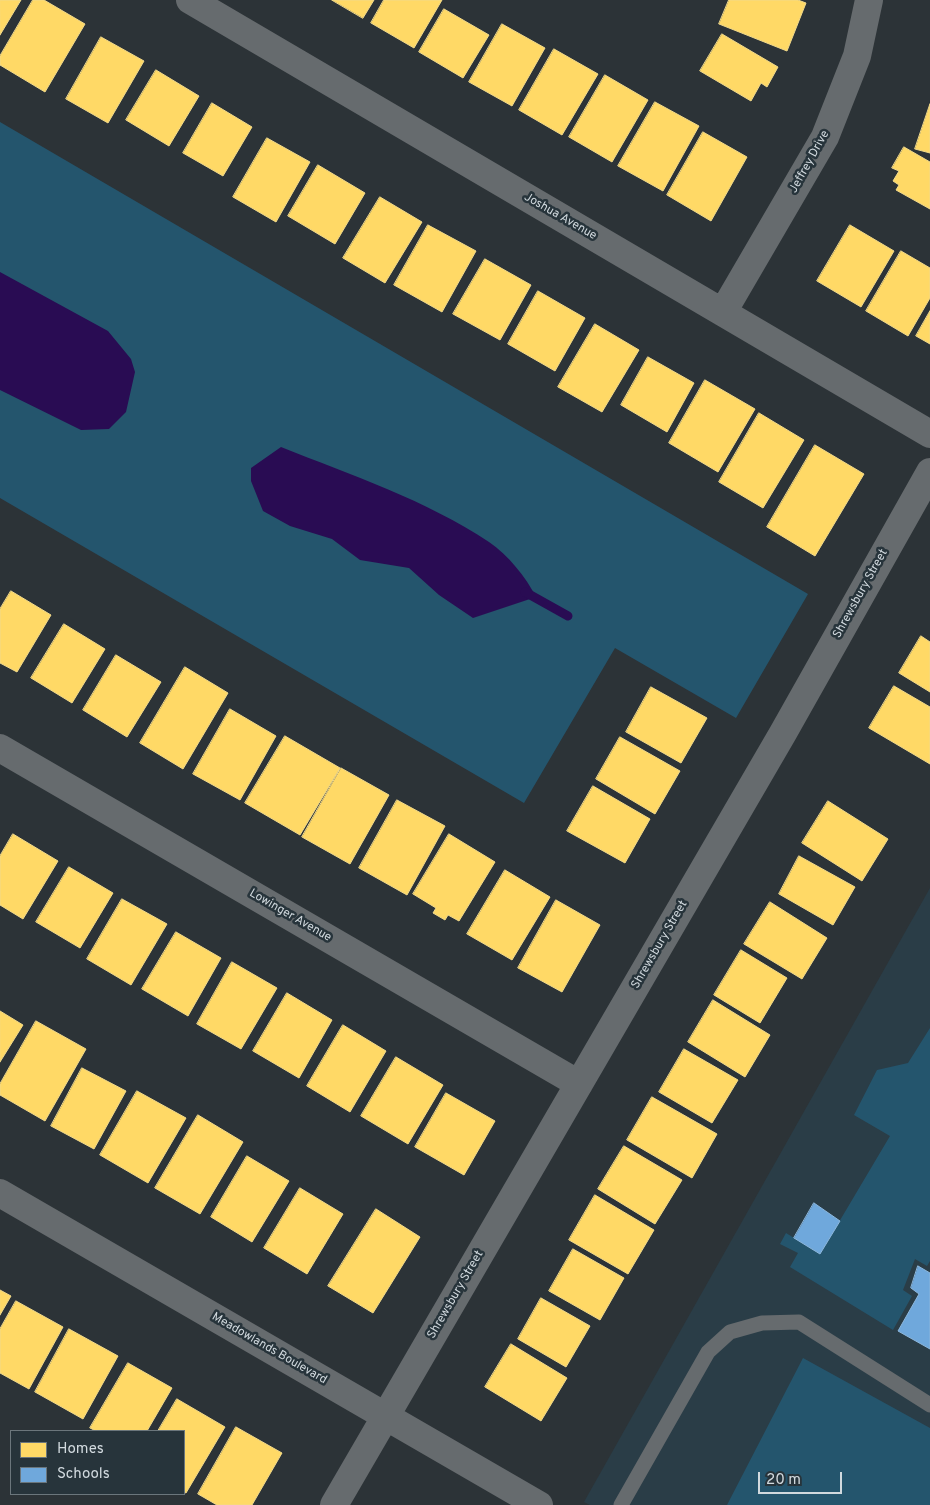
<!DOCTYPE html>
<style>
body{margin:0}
#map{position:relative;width:930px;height:1505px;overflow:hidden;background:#2c3337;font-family:Overpass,sans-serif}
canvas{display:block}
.legend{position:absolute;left:10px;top:1430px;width:175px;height:65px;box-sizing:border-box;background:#27343b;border:1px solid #6b767c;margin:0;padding:6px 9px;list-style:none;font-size:15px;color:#d1d9de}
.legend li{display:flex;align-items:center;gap:10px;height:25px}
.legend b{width:25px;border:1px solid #6b767c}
.scale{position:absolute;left:758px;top:1472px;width:84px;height:22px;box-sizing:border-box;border:2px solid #d1d9de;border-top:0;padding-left:6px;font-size:15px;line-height:18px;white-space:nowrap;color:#d1d9de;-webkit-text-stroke:4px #27343b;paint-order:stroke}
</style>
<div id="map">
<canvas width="930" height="1505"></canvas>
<ul class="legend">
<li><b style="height:14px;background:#ffd966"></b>Homes</li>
<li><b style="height:14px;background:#6fa8dc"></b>Schools</li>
</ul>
<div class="scale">20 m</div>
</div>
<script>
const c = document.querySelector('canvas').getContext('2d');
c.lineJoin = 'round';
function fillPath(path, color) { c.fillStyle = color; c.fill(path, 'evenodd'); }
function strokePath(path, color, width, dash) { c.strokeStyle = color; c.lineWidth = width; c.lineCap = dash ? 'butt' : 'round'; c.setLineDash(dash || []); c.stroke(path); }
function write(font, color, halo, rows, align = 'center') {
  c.font = font + ' Overpass,sans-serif'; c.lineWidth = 5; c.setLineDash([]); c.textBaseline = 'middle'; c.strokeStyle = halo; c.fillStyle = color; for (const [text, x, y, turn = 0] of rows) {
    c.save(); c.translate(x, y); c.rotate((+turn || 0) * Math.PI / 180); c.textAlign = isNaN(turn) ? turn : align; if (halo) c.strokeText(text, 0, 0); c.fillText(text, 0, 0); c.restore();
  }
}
const built = new Path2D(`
 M 930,888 L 930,1505 L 590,1505 L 584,1502 Z`);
const green = new Path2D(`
 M 0,122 L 808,594 L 736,718 L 615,648 L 524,803 L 0,498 Z
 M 930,1028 L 930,1261 L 927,1266 L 915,1259 L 903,1290 L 912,1296 L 893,1330 L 790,1267 L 798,1253 L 780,1244 L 786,1233 L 820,1254 L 890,1136 L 854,1115 L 877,1070 L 908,1063 Z
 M 803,1358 L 930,1428 L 930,1505 L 727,1505 Z`);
const water = new Path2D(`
 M 0,272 L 108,331 L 131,359 L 135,372 L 126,412 L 109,429 L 81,430 L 0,390 Z
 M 281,447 C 351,475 426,500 489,542 C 508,555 526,577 536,597 L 473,618 L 439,595 L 409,568 L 360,560 L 332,539 L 290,526 L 263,511 L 251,481 L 251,468 Z`);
const homes = new Path2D(`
 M 0,0 L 21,0 L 0,35 Z
 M 33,0 L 44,0 L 85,24 L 45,92 L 0,65 L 0,56 Z
 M 332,0 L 374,0 L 363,18 Z
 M 384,0 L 442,0 L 414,48 L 371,23 Z
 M 729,0 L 798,0 L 806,3 L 787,51 L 719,24 Z
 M 444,9 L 489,35 L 463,78 L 419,52 Z
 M 502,24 L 545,48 L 512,106 L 469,82 Z
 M 722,34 L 778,67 L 767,87 L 761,83 L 751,101 L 700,71 Z
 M 101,37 L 144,61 L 108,123 L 66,99 Z
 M 554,49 L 598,74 L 562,135 L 519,110 Z
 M 156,70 L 199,96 L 169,146 L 126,120 Z
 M 605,75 L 648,100 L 612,162 L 569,137 Z
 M 655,102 L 699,126 L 663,191 L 618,166 Z
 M 212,103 L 252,127 L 223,176 L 183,153 Z
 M 930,104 L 930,153 L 915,149 Z
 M 703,132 L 747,157 L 711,221 L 667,195 Z
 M 267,138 L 310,162 L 276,222 L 233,197 Z
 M 904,147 L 930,162 L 930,209 L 896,190 L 899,185 L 893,181 L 899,171 L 892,168 Z
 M 318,165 L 365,193 L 335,244 L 288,216 Z
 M 380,197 L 422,222 L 385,283 L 343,258 Z
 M 428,225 L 476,251 L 442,312 L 394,285 Z
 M 850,225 L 894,251 L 861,307 L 817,281 Z
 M 901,251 L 930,268 L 930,298 L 908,336 L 866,311 Z
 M 485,259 L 531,285 L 500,340 L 453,314 Z
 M 538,291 L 585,318 L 555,371 L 508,344 Z
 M 930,311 L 930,344 L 916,336 Z
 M 595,324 L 639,350 L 602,412 L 558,387 Z
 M 648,357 L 694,383 L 667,432 L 621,405 Z
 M 705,380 L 755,409 L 718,472 L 669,443 Z
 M 759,413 L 804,440 L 763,508 L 719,482 Z
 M 815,445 L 864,474 L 815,556 L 767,527 Z
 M 11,591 L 51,615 L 17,672 L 0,663 L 0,609 Z
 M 64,624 L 105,649 L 72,703 L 31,678 Z
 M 921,636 L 930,642 L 930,692 L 899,673 Z
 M 116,655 L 161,682 L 127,737 L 83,710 Z
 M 185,667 L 228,693 L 183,769 L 140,743 Z
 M 894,686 L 930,707 L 930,764 L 869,728 Z
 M 651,687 L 707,718 L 681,763 L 626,732 Z
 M 230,709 L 276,736 L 240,800 L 193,774 Z
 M 285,736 L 340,768 L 300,835 L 245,803 Z
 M 620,737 L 680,771 L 655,814 L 596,779 Z
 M 341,768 L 389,795 L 350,864 L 302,837 Z
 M 593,786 L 650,819 L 625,863 L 567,831 Z
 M 397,800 L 445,826 L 407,895 L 359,868 Z
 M 828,801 L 888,839 L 862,881 L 802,843 Z
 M 13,834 L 58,861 L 23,919 L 0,905 L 0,856 Z
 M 449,834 L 495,862 L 459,921 L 448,915 L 445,920 L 433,913 L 436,908 L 413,894 Z
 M 799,856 L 855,887 L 833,925 L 779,894 Z
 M 69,867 L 113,893 L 80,948 L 36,922 Z
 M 505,870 L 550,897 L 512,960 L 467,934 Z
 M 122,899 L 167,924 L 131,985 L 87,959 Z
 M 556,900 L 600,925 L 562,992 L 518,968 Z
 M 770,902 L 827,938 L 802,979 L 744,944 Z
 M 176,932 L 221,958 L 188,1016 L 142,989 Z
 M 741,950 L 787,978 L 760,1023 L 714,995 Z
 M 232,962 L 277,988 L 241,1049 L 197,1024 Z
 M 287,993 L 332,1020 L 299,1078 L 253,1051 Z
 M 713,1000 L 770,1035 L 745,1077 L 688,1042 Z
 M 0,1011 L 23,1025 L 0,1062 Z
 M 36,1021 L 86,1049 L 45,1121 L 0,1095 L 0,1084 Z
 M 343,1025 L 386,1051 L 350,1112 L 307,1086 Z
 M 684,1049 L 738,1080 L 712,1123 L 659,1092 Z
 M 396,1057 L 443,1085 L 408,1144 L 361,1116 Z
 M 82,1068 L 126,1091 L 94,1149 L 51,1126 Z
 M 137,1091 L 186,1118 L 148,1183 L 100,1155 Z
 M 446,1093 L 495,1121 L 464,1175 L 415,1147 Z
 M 652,1097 L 717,1134 L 692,1178 L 627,1140 Z
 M 198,1115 L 243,1142 L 200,1214 L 155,1188 Z
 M 624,1146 L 682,1180 L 655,1224 L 598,1189 Z
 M 247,1156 L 289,1181 L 252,1242 L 211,1217 Z
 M 300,1188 L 343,1214 L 307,1274 L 264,1248 Z
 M 595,1195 L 654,1230 L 628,1274 L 569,1240 Z
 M 376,1209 L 420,1237 L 373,1313 L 328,1286 Z
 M 573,1249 L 624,1278 L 600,1320 L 549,1291 Z
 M 0,1290 L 11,1296 L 0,1315 Z
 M 541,1298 L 590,1326 L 566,1367 L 518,1339 Z
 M 16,1301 L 63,1327 L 29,1389 L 0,1373 L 0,1329 Z
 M 69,1329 L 118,1356 L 83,1419 L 35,1392 Z
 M 511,1344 L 567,1378 L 541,1421 L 485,1387 Z
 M 128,1363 L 172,1388 L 147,1431 L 96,1431 L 90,1428 Z
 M 177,1399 L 225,1427 L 186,1493 L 184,1492 L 184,1431 L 158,1431 Z
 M 236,1427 L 282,1453 L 252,1505 L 217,1505 L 198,1494 Z`);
const schools = new Path2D(`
 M 814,1203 L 840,1221 L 820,1254 L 794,1238 Z
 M 918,1266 L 930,1273 L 930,1349 L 898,1331 L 919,1294 L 911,1288 Z`);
const stream = new Path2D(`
 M 525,592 L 568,616`);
const service = new Path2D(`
 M 621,1505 L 708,1352 L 730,1332 L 762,1323 L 799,1322 L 930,1405`);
const minor = new Path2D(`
 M 190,0 L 930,434
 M 723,312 L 825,137 L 857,56 L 869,0
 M 0,748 L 579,1084
 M 0,1193 L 539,1505
 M 334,1505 L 783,733 L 930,472`);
const streetNames = [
 ["Jeffrey Drive",810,162,-61],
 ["Joshua Avenue",560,217,30],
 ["Shrewsbury Street",861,594,-61],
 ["Lowinger Avenue",290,916,30],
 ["Shrewsbury Street",660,945,-60],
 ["Shrewsbury Street",456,1295,-60],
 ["Meadowlands Boulevard",269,1349,30]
];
fillPath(built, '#2a3d47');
fillPath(green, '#24556d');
fillPath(water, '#290c53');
fillPath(homes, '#ffd966');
strokePath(homes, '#f1d98a', 1);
fillPath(schools, '#6fa8dc');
strokePath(schools, '#8cb7dd', 1);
strokePath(stream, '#290c53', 9);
strokePath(service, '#666b6e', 15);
strokePath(minor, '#666b6e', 28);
write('12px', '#d1d9de', '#27343b', streetNames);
</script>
